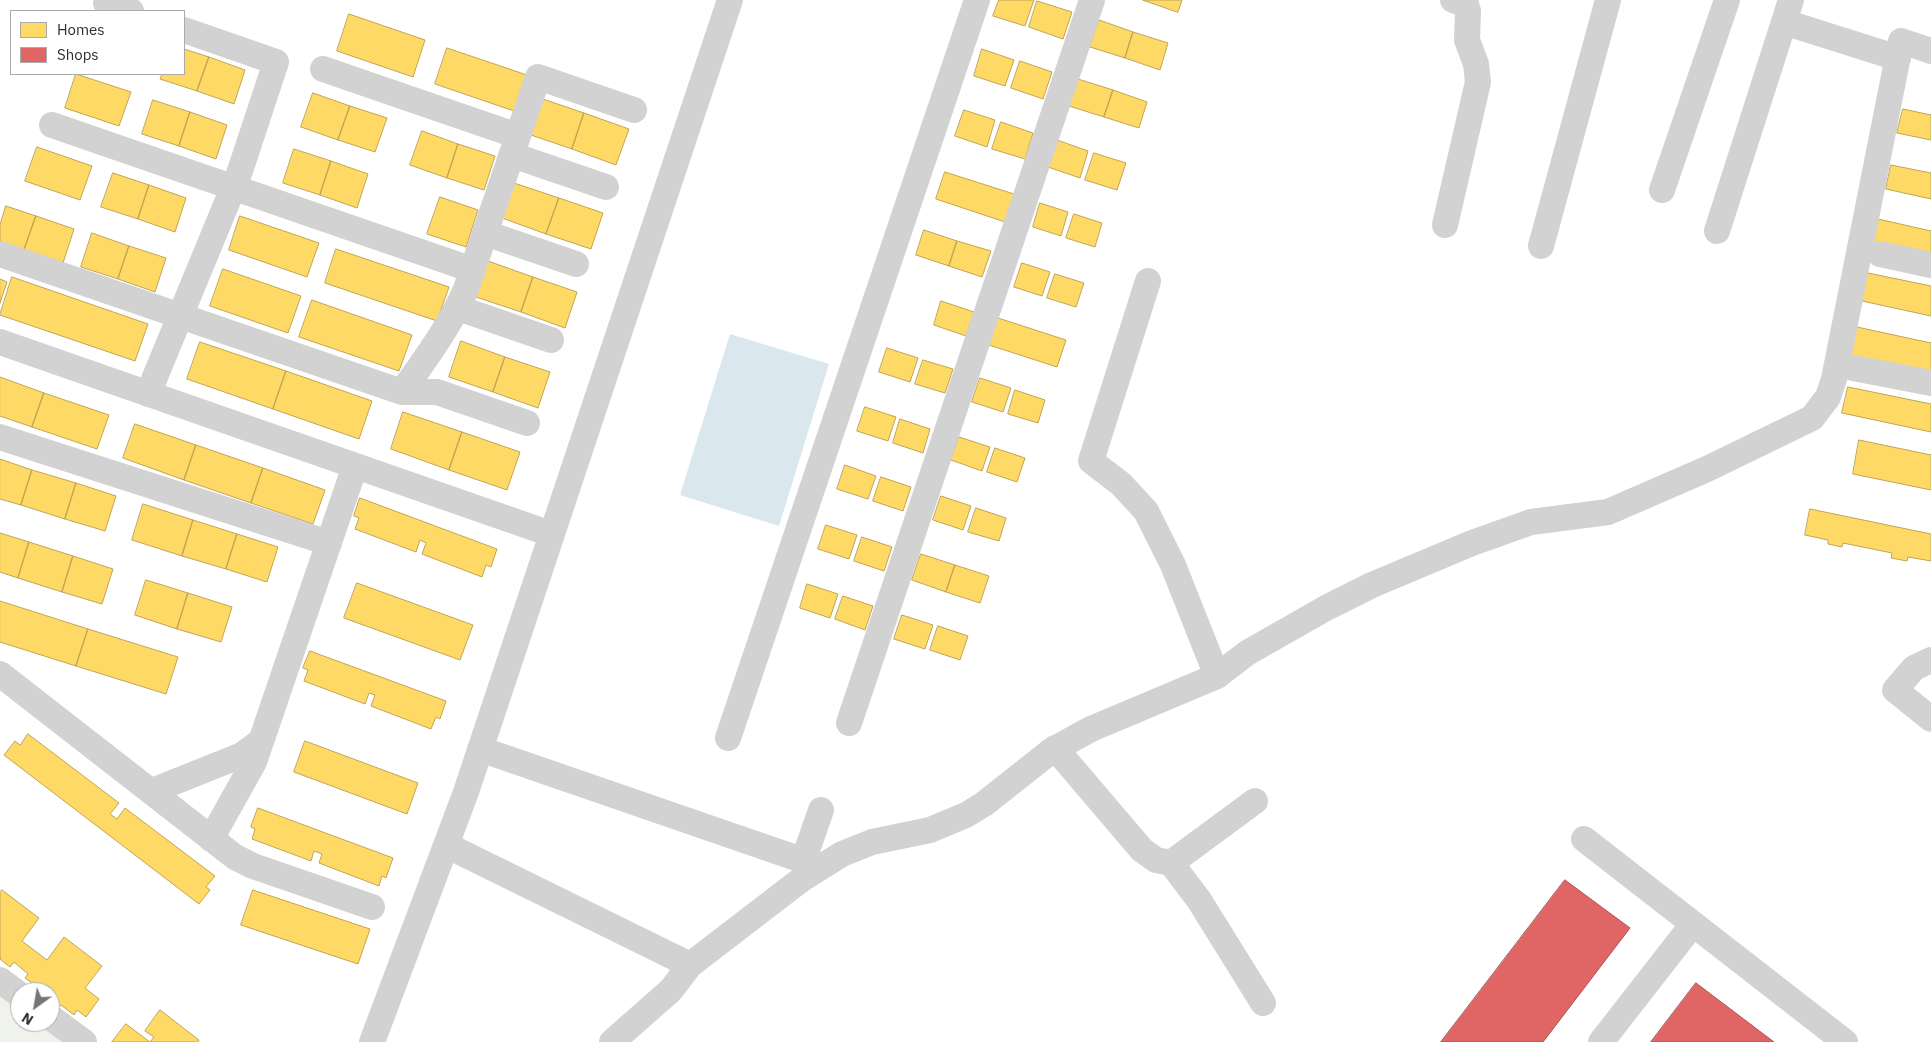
<!DOCTYPE html>
<style>
body{margin:0}
#map{position:relative;width:1931px;height:1042px;overflow:hidden;background:#fff;font-family:"IBM Plex Sans",sans-serif}
canvas{display:block}
.legend{position:absolute;left:10px;top:10px;width:175px;height:65px;box-sizing:border-box;background:#fff;border:1px solid #ababab;margin:0;padding:6px 9px;list-style:none;font-size:15px;color:#2d2d2d}
.legend li{display:flex;align-items:center;gap:10px;height:25px}
.legend b{width:25px;border:1px solid #ababab}
.north{position:absolute;left:10px;top:982px;width:50px;height:50px;box-sizing:border-box;background:#fff;border:1px solid #ababab;border-radius:50%;rotate:212deg;font-size:14px;font-weight:700;line-height:20px;text-align:center;color:#2d2d2d}
.north::after{content:'';display:block;margin:auto;width:18px;height:22px;background:#767676;clip-path:polygon(50% 0,100% 100%,50% 72%,0 100%)}
</style>
<div id="map">
<canvas width="1931" height="1042"></canvas>
<ul class="legend">
<li><b style="height:14px;background:#ffd966"></b>Homes</li>
<li><b style="height:14px;background:#e06666"></b>Shops</li>
</ul>
<div class="north">N</div>
</div>
<script>
const c = document.querySelector('canvas').getContext('2d');
c.lineJoin = 'round';
function fillPath(path, color) { c.fillStyle = color; c.fill(path, 'evenodd'); }
function strokePath(path, color, width, dash) { c.strokeStyle = color; c.lineWidth = width; c.lineCap = dash ? 'butt' : 'round'; c.setLineDash(dash || []); c.stroke(path); }
const green = new Path2D(`
 M 0,992 L 20,1007 L 20,1022 L 40,1022 L 67,1042 L 0,1042 Z`);
const water = new Path2D(`
 M 730,334 L 829,364 L 779,526 L 680,495 Z`);
const homes = new Path2D(`
 M 999,0 L 1034,0 L 1025,26 L 993,16 Z
 M 1143,0 L 1182,0 L 1178,12 Z
 M 1037,1 L 1072,12 L 1063,39 L 1029,27 Z
 M 349,14 L 425,40 L 413,77 L 337,51 Z
 M 1099,20 L 1133,32 L 1125,58 L 1090,47 Z
 M 1133,32 L 1168,43 L 1160,70 L 1125,58 Z
 M 447,48 L 527,75 L 514,111 L 435,84 Z
 M 184,49 L 209,57 L 197,91 L 160,79 L 162,74 L 184,74 Z
 M 982,49 L 1014,60 L 1005,86 L 974,76 Z
 M 209,57 L 245,70 L 234,104 L 197,91 Z
 M 1020,61 L 1052,72 L 1043,99 L 1011,88 Z
 M 76,74 L 131,92 L 119,126 L 65,108 Z
 M 1078,79 L 1113,90 L 1104,117 L 1069,106 Z
 M 1113,90 L 1147,102 L 1139,128 L 1104,117 Z
 M 313,93 L 350,106 L 338,140 L 301,127 Z
 M 540,98 L 584,113 L 572,149 L 528,134 Z
 M 153,100 L 190,112 L 179,146 L 142,134 Z
 M 350,106 L 387,118 L 375,152 L 338,140 Z
 M 1903,109 L 1931,115 L 1931,140 L 1897,133 Z
 M 964,110 L 995,120 L 987,147 L 955,136 Z
 M 190,112 L 227,125 L 216,159 L 179,146 Z
 M 584,113 L 629,129 L 616,165 L 572,149 Z
 M 1001,122 L 1033,133 L 1025,159 L 992,149 Z
 M 422,131 L 458,144 L 447,178 L 410,165 Z
 M 1057,140 L 1088,151 L 1080,178 L 1048,167 Z
 M 458,144 L 495,156 L 484,190 L 447,178 Z
 M 37,147 L 92,166 L 80,200 L 25,181 Z
 M 294,149 L 331,161 L 320,195 L 283,183 Z
 M 1094,153 L 1126,163 L 1117,190 L 1085,180 Z
 M 331,161 L 368,174 L 357,208 L 320,195 Z
 M 1891,165 L 1931,173 L 1931,199 L 1886,189 Z
 M 945,172 L 1014,194 L 1005,222 L 936,199 Z
 M 113,173 L 149,185 L 138,219 L 101,207 Z
 M 514,183 L 559,198 L 546,234 L 502,218 Z
 M 149,185 L 186,198 L 175,232 L 138,219 Z
 M 440,197 L 478,210 L 466,247 L 427,234 Z
 M 559,198 L 603,213 L 591,249 L 546,234 Z
 M 1040,203 L 1068,212 L 1061,236 L 1033,227 Z
 M 6,206 L 36,216 L 24,250 L 0,241 L 0,225 Z
 M 1074,214 L 1102,223 L 1095,247 L 1066,238 Z
 M 36,216 L 74,229 L 63,263 L 24,250 Z
 M 240,216 L 319,243 L 307,277 L 229,250 Z
 M 1878,219 L 1931,231 L 1931,256 L 1873,244 Z
 M 924,230 L 957,241 L 949,266 L 916,255 Z
 M 92,233 L 129,246 L 118,279 L 81,267 Z
 M 957,241 L 991,251 L 982,277 L 949,266 Z
 M 129,246 L 166,258 L 155,292 L 118,279 Z
 M 336,249 L 449,287 L 437,321 L 325,283 Z
 M 488,261 L 533,277 L 521,312 L 476,297 Z
 M 1022,263 L 1050,272 L 1042,296 L 1014,287 Z
 M 223,269 L 301,296 L 288,333 L 210,306 Z
 M 1868,273 L 1931,286 L 1931,316 L 1862,301 Z
 M 1055,274 L 1084,283 L 1076,307 L 1047,298 Z
 M 12,277 L 148,324 L 135,361 L 0,315 Z
 M 533,277 L 577,292 L 565,328 L 521,312 Z
 M 0,279 L 7,282 L 0,303 Z
 M 312,300 L 412,335 L 399,371 L 299,337 Z
 M 941,301 L 974,312 L 966,336 L 934,325 Z
 M 998,318 L 1066,340 L 1057,367 L 989,345 Z
 M 1857,327 L 1931,343 L 1931,373 L 1851,356 Z
 M 461,341 L 505,357 L 493,392 L 449,377 Z
 M 200,342 L 286,371 L 273,409 L 187,379 Z
 M 887,348 L 918,358 L 910,382 L 879,372 Z
 M 505,357 L 550,372 L 538,408 L 493,392 Z
 M 923,360 L 953,369 L 945,393 L 915,384 Z
 M 286,371 L 372,401 L 359,439 L 273,409 Z
 M 0,377 L 44,393 L 32,427 L 0,416 Z
 M 980,378 L 1011,388 L 1003,412 L 972,402 Z
 M 1848,387 L 1931,404 L 1931,432 L 1842,413 Z
 M 1015,390 L 1045,400 L 1038,423 L 1008,414 Z
 M 44,393 L 109,415 L 97,449 L 32,427 Z
 M 865,407 L 896,417 L 888,441 L 857,431 Z
 M 403,412 L 462,432 L 449,470 L 391,449 Z
 M 900,419 L 930,429 L 923,453 L 893,443 Z
 M 135,424 L 196,445 L 184,480 L 123,458 Z
 M 462,432 L 520,452 L 507,490 L 449,470 Z
 M 959,437 L 990,447 L 982,471 L 951,460 Z
 M 1859,440 L 1931,455 L 1931,490 L 1853,474 Z
 M 196,445 L 263,468 L 251,503 L 184,480 Z
 M 995,448 L 1025,458 L 1017,482 L 987,472 Z
 M 0,459 L 32,470 L 21,505 L 0,499 Z
 M 845,465 L 876,476 L 868,499 L 837,489 Z
 M 263,468 L 325,490 L 313,524 L 251,503 Z
 M 32,470 L 76,483 L 65,519 L 21,505 Z
 M 881,477 L 911,487 L 903,511 L 873,501 Z
 M 76,483 L 116,496 L 105,531 L 65,519 Z
 M 941,496 L 971,506 L 963,530 L 933,520 Z
 M 360,498 L 497,549 L 491,567 L 486,565 L 482,577 L 422,554 L 426,543 L 420,540 L 416,552 L 355,529 L 359,518 L 354,516 Z
 M 143,504 L 193,520 L 182,556 L 132,540 Z
 M 976,508 L 1006,518 L 999,541 L 968,532 Z
 M 1810,509 L 1931,534 L 1931,561 L 1908,557 L 1907,561 L 1891,558 L 1892,553 L 1843,543 L 1842,547 L 1828,544 L 1828,540 L 1805,535 Z
 M 193,520 L 237,534 L 226,569 L 182,556 Z
 M 826,525 L 857,535 L 849,559 L 818,549 Z
 M 0,533 L 29,542 L 18,578 L 0,572 Z
 M 237,534 L 278,547 L 267,582 L 226,569 Z
 M 862,537 L 892,547 L 884,571 L 854,561 Z
 M 29,542 L 73,556 L 62,592 L 18,578 Z
 M 921,554 L 955,565 L 946,592 L 912,580 Z
 M 73,556 L 113,569 L 102,604 L 62,592 Z
 M 955,565 L 989,576 L 980,603 L 946,592 Z
 M 146,580 L 188,593 L 177,629 L 135,615 Z
 M 357,583 L 473,625 L 460,660 L 344,618 Z
 M 807,584 L 838,594 L 830,618 L 800,608 Z
 M 188,593 L 232,607 L 221,642 L 177,629 Z
 M 843,596 L 873,606 L 865,630 L 835,619 Z
 M 0,601 L 88,629 L 76,666 L 0,642 Z
 M 902,615 L 933,625 L 925,649 L 894,639 Z
 M 938,626 L 968,636 L 960,660 L 930,650 Z
 M 88,629 L 178,657 L 166,694 L 76,666 Z
 M 310,651 L 446,701 L 440,719 L 436,717 L 431,729 L 371,706 L 375,695 L 369,693 L 365,704 L 304,681 L 308,670 L 303,668 Z
 M 28,734 L 119,803 L 110,814 L 117,819 L 125,808 L 215,876 L 206,887 L 210,890 L 199,904 L 4,755 L 15,741 L 20,745 Z
 M 305,741 L 418,783 L 407,814 L 294,772 Z
 M 258,808 L 393,858 L 386,878 L 382,876 L 379,886 L 319,863 L 322,854 L 314,851 L 311,861 L 252,839 L 255,829 L 251,827 Z
 M 2,890 L 39,918 L 22,941 L 47,960 L 64,937 L 102,966 L 85,988 L 99,999 L 86,1017 L 77,1010 L 74,1015 L 61,1005 L 58,1007 L 50,1001 L 50,992 L 38,992 L 33,988 L 35,985 L 25,978 L 28,974 L 14,962 L 10,967 L 0,959 L 0,892 Z
 M 253,890 L 370,929 L 358,964 L 241,925 Z
 M 160,1010 L 199,1040 L 198,1042 L 150,1042 L 154,1037 L 145,1031 Z
 M 126,1024 L 150,1042 L 112,1042 Z`);
const shops = new Path2D(`
 M 1565,880 L 1630,928 L 1543,1042 L 1441,1042 Z
 M 1696,983 L 1774,1042 L 1651,1042 Z`);
const minor = new Path2D(`
 M 106,3 L 131,11
 M 1784,22 L 1898,58
 M 323,69 L 518,136
 M 52,125 L 473,270
 M 512,155 L 606,187
 M 1662,190 L 1727,0
 M 1445,225 L 1478,82 L 1476,64 L 1467,40 L 1468,11 L 1466,4 L 1453,0
 M 1717,231 L 1791,0
 M 485,233 L 576,264
 M 1541,246 L 1608,0
 M 0,254 L 402,392 L 437,392 L 527,423
 M 1880,254 L 1931,265
 M 1148,281 L 1091,461 L 1121,484 L 1146,511 L 1173,565 L 1217,676
 M 458,308 L 551,340
 M 0,342 L 551,534
 M 1853,368 L 1931,383
 M 402,392 C 426,358 450,326 466,289 L 538,77 L 634,110
 M 148,394 L 240,171 L 276,62 L 184,30
 M 0,437 L 329,543
 M 1931,660 L 1914,668 L 1895,690 L 1931,719
 M 0,674 L 235,857 L 253,866 L 372,907
 M 849,723 L 1092,0
 M 728,738 L 977,0
 M 1055,748 L 1142,850 L 1156,860 L 1171,863 L 1199,900 L 1263,1003
 M 480,749 L 799,859 L 805,856 L 821,810
 M 152,791 L 242,755 L 261,741
 M 211,839 L 254,762 L 355,466
 M 1584,839 L 1845,1042
 M 446,845 L 690,965 L 802,879 L 842,854 L 872,842 L 930,830 L 966,815 L 984,804 L 1051,751 L 1091,729 L 1217,676 L 1247,653 L 1326,608 L 1372,585 L 1472,543 L 1531,522 L 1608,512 L 1707,469 L 1812,418 L 1828,397 L 1834,379 L 1901,41 L 1931,51
 M 1171,863 L 1255,801
 M 0,980 L 20,995
 M 50,1017 L 84,1042
 M 372,1042 L 466,792 L 730,0
 M 612,1042 L 671,990 L 690,965
 M 1601,1042 L 1693,924`);
fillPath(green, '#f0f3ec');
fillPath(water, '#dbe7ee');
fillPath(homes, '#ffd966');
strokePath(homes, '#c0a555', 1);
fillPath(shops, '#e06666');
strokePath(shops, '#a55', 1);
strokePath(minor, '#d2d2d2', 26);
</script>
